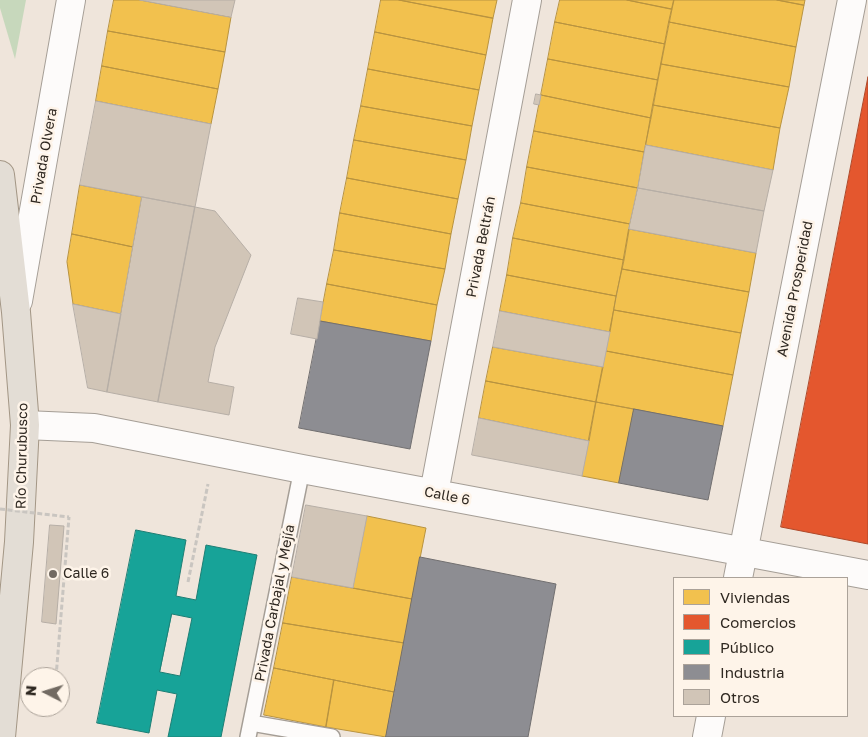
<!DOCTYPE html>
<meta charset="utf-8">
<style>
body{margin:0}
#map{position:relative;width:868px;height:737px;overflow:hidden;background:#efe5db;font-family:"Golos Text",sans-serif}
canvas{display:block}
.legend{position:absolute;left:673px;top:577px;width:175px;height:140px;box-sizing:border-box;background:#fef4e9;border:1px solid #aba299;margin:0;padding:6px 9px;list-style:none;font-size:15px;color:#2f2821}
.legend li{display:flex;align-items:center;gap:10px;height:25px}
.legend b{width:25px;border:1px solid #aba299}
.north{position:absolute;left:20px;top:667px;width:50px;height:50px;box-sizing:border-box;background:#fef4e9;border:1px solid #aba299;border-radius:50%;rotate:275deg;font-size:14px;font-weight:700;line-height:20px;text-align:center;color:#2f2821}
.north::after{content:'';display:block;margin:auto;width:18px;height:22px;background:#726a62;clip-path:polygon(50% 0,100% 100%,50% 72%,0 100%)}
</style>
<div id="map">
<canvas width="868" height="737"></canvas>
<ul class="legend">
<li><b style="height:14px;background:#f2c14e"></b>Viviendas</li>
<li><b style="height:14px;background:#e4572e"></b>Comercios</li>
<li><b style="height:14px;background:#17a398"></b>Público</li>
<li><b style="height:14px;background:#8d8d92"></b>Industria</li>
<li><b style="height:14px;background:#d1c5b7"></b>Otros</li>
</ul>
<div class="north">N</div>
</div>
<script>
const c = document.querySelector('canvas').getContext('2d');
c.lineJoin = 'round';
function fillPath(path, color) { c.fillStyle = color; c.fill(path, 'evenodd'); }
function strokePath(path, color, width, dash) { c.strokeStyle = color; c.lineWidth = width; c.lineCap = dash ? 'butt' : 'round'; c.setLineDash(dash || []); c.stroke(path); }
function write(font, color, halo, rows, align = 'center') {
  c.font = font + ' "Golos Text",sans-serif'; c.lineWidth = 5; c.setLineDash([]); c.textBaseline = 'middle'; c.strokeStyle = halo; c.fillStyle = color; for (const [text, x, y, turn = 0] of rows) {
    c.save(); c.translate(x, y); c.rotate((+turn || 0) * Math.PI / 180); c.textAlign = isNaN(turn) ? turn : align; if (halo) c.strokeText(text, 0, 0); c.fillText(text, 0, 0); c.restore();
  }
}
const green = new Path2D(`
 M 0,0 L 26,0 L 15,59 L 0,8 Z`);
const homes = new Path2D(`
 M 114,0 L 140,0 L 231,17 L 225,52 L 108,31 Z
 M 381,0 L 399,0 L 493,18 L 486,55 L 375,32 Z
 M 399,0 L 497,0 L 493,18 Z
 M 560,0 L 627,0 L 672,9 L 665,44 L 555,22 Z
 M 627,0 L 674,0 L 672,9 Z
 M 674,0 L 777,0 L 804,5 L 796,47 L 669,22 Z
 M 777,0 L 805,0 L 804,5 Z
 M 555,22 L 665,44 L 658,80 L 548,59 Z
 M 669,22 L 796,47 L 789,87 L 661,64 Z
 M 108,31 L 225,52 L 218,89 L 102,66 Z
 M 375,32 L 486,55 L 479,90 L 368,69 Z
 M 548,59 L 658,80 L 651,118 L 541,95 Z
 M 661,64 L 789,87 L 780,128 L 653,105 Z
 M 102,66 L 218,89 L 211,124 L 96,101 Z
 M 368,69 L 479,90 L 472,126 L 361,106 Z
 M 541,95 L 651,118 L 644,152 L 534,131 Z
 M 653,105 L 780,128 L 773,170 L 646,145 Z
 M 361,106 L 472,126 L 466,160 L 354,140 Z
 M 534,131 L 644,152 L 638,188 L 527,167 Z
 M 354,140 L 466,160 L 458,199 L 347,178 Z
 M 527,167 L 638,188 L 630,224 L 521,203 Z
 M 347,178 L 458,199 L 451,234 L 340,213 Z
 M 80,185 L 142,197 L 133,247 L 72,234 Z
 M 521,203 L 630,224 L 624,260 L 513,238 Z
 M 340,213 L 451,234 L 445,269 L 334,250 Z
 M 629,229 L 756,253 L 749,292 L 622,269 Z
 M 72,234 L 133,247 L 121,314 L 73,304 L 67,262 Z
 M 513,238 L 624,260 L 616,296 L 507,275 Z
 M 334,250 L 445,269 L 437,305 L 327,284 Z
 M 622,269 L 749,292 L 741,333 L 614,310 Z
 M 507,275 L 616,296 L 610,332 L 500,311 Z
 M 327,284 L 437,305 L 431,341 L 320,321 Z
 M 614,310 L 741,333 L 733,375 L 606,351 Z
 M 493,347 L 603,367 L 596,402 L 486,381 Z
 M 606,351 L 733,375 L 723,426 L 596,402 Z
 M 486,381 L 596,402 L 589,441 L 479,418 Z
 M 596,402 L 634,409 L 619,483 L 582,476 Z
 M 367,516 L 426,528 L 412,599 L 353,588 Z
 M 292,577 L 412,599 L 404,643 L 283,623 Z
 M 283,623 L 404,643 L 394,692 L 274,668 Z
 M 274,668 L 334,680 L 326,727 L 264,715 Z
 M 334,680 L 394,692 L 386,737 L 326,727 Z`);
const shops = new Path2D(`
 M 868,77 L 868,544 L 781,527 Z`);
const public = new Path2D(`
 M 136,530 L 186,540 L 176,596 L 196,600 L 206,545 L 257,555 L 221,737 L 168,737 L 177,694 L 157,690 L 149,733 L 97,723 ZM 172,614 L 192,618 L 180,676 L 160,672 Z`);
const industry = new Path2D(`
 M 320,321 L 431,341 L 410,449 L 299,428 Z
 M 634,409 L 723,426 L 708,500 L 619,483 Z
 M 420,557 L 556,584 L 528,737 L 386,737 Z`);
const building = new Path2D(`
 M 140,0 L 235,0 L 231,17 Z
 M 536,94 L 541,95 L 539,105 L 534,104 Z
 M 96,101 L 211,124 L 195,207 L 80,185 Z
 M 646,145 L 773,170 L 764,211 L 638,188 Z
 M 638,188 L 764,211 L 756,253 L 629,229 Z
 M 142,197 L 195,207 L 158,402 L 107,392 Z
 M 195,207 L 215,211 L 251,255 L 215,347 L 208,382 L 234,387 L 229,415 L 158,402 Z
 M 298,298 L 323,302 L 317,339 L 291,334 Z
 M 73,304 L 121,314 L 107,392 L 88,388 Z
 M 500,311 L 610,332 L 603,367 L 493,347 Z
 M 479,418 L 589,441 L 582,476 L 472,455 Z
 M 306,505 L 367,516 L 353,588 L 292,577 Z
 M 50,525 L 64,526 L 56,624 L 42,622 Z`);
const path = new Path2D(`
 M 188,582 L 208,484
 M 56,677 L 69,517`);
const lane = new Path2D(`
 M 251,723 L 332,737
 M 248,737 L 302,469`);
const street = new Path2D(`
 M 18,301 L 71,0
 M 25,425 L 94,428 L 302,469 L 868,575
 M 434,493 L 527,0`);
const secondary = new Path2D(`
 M 738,578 L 852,0
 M 707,737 L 711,716`);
const primary = new Path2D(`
 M 0,175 L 16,312 L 25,425 L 19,542 L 1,737`);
const pathBridge = new Path2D(`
 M 0,509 L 69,517`);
const markers = [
 [53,574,5,"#726a62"]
];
const streetNames = [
 ["Privada Olvera",44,156,-80],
 ["Privada Beltrán",481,247,-79],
 ["Avenida Prosperidad",795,289,-79],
 ["Río Churubusco",22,456,-89],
 ["Calle 6",447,496,11],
 ["Privada Carbajal y Mejía",275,603,-79]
];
const poiNames = [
 ["Calle 6",63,574]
];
fillPath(green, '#c7d8bc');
fillPath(homes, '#f2c14e');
strokePath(homes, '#b89340', 1);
fillPath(shops, '#e4572e');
strokePath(shops, '#ae492a', 1);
fillPath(public, '#17a398');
strokePath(public, '#1e7e74', 1);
fillPath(industry, '#8d8d92');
strokePath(industry, '#716f70', 1);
fillPath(building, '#d1c5b7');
strokePath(building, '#b6aea6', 1);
strokePath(lane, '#a59e96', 18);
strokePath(street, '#a59e96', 30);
strokePath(secondary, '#a59e96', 30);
strokePath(primary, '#a39685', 30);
strokePath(path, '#c9c5c0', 3, [5, 2.5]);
strokePath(lane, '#fdfbfa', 15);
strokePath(street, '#fdfbfa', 28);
strokePath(secondary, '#fdfbfa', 28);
strokePath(primary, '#e3ddd5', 28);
strokePath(pathBridge, '#c9c5c0', 3, [5, 2.5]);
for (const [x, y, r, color] of markers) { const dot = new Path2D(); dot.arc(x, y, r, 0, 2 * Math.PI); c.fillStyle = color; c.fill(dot); strokePath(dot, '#fef4e9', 2); }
write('14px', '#2f2821', '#fef4e9', streetNames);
write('14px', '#2f2821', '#fef4e9', poiNames, 'left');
</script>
